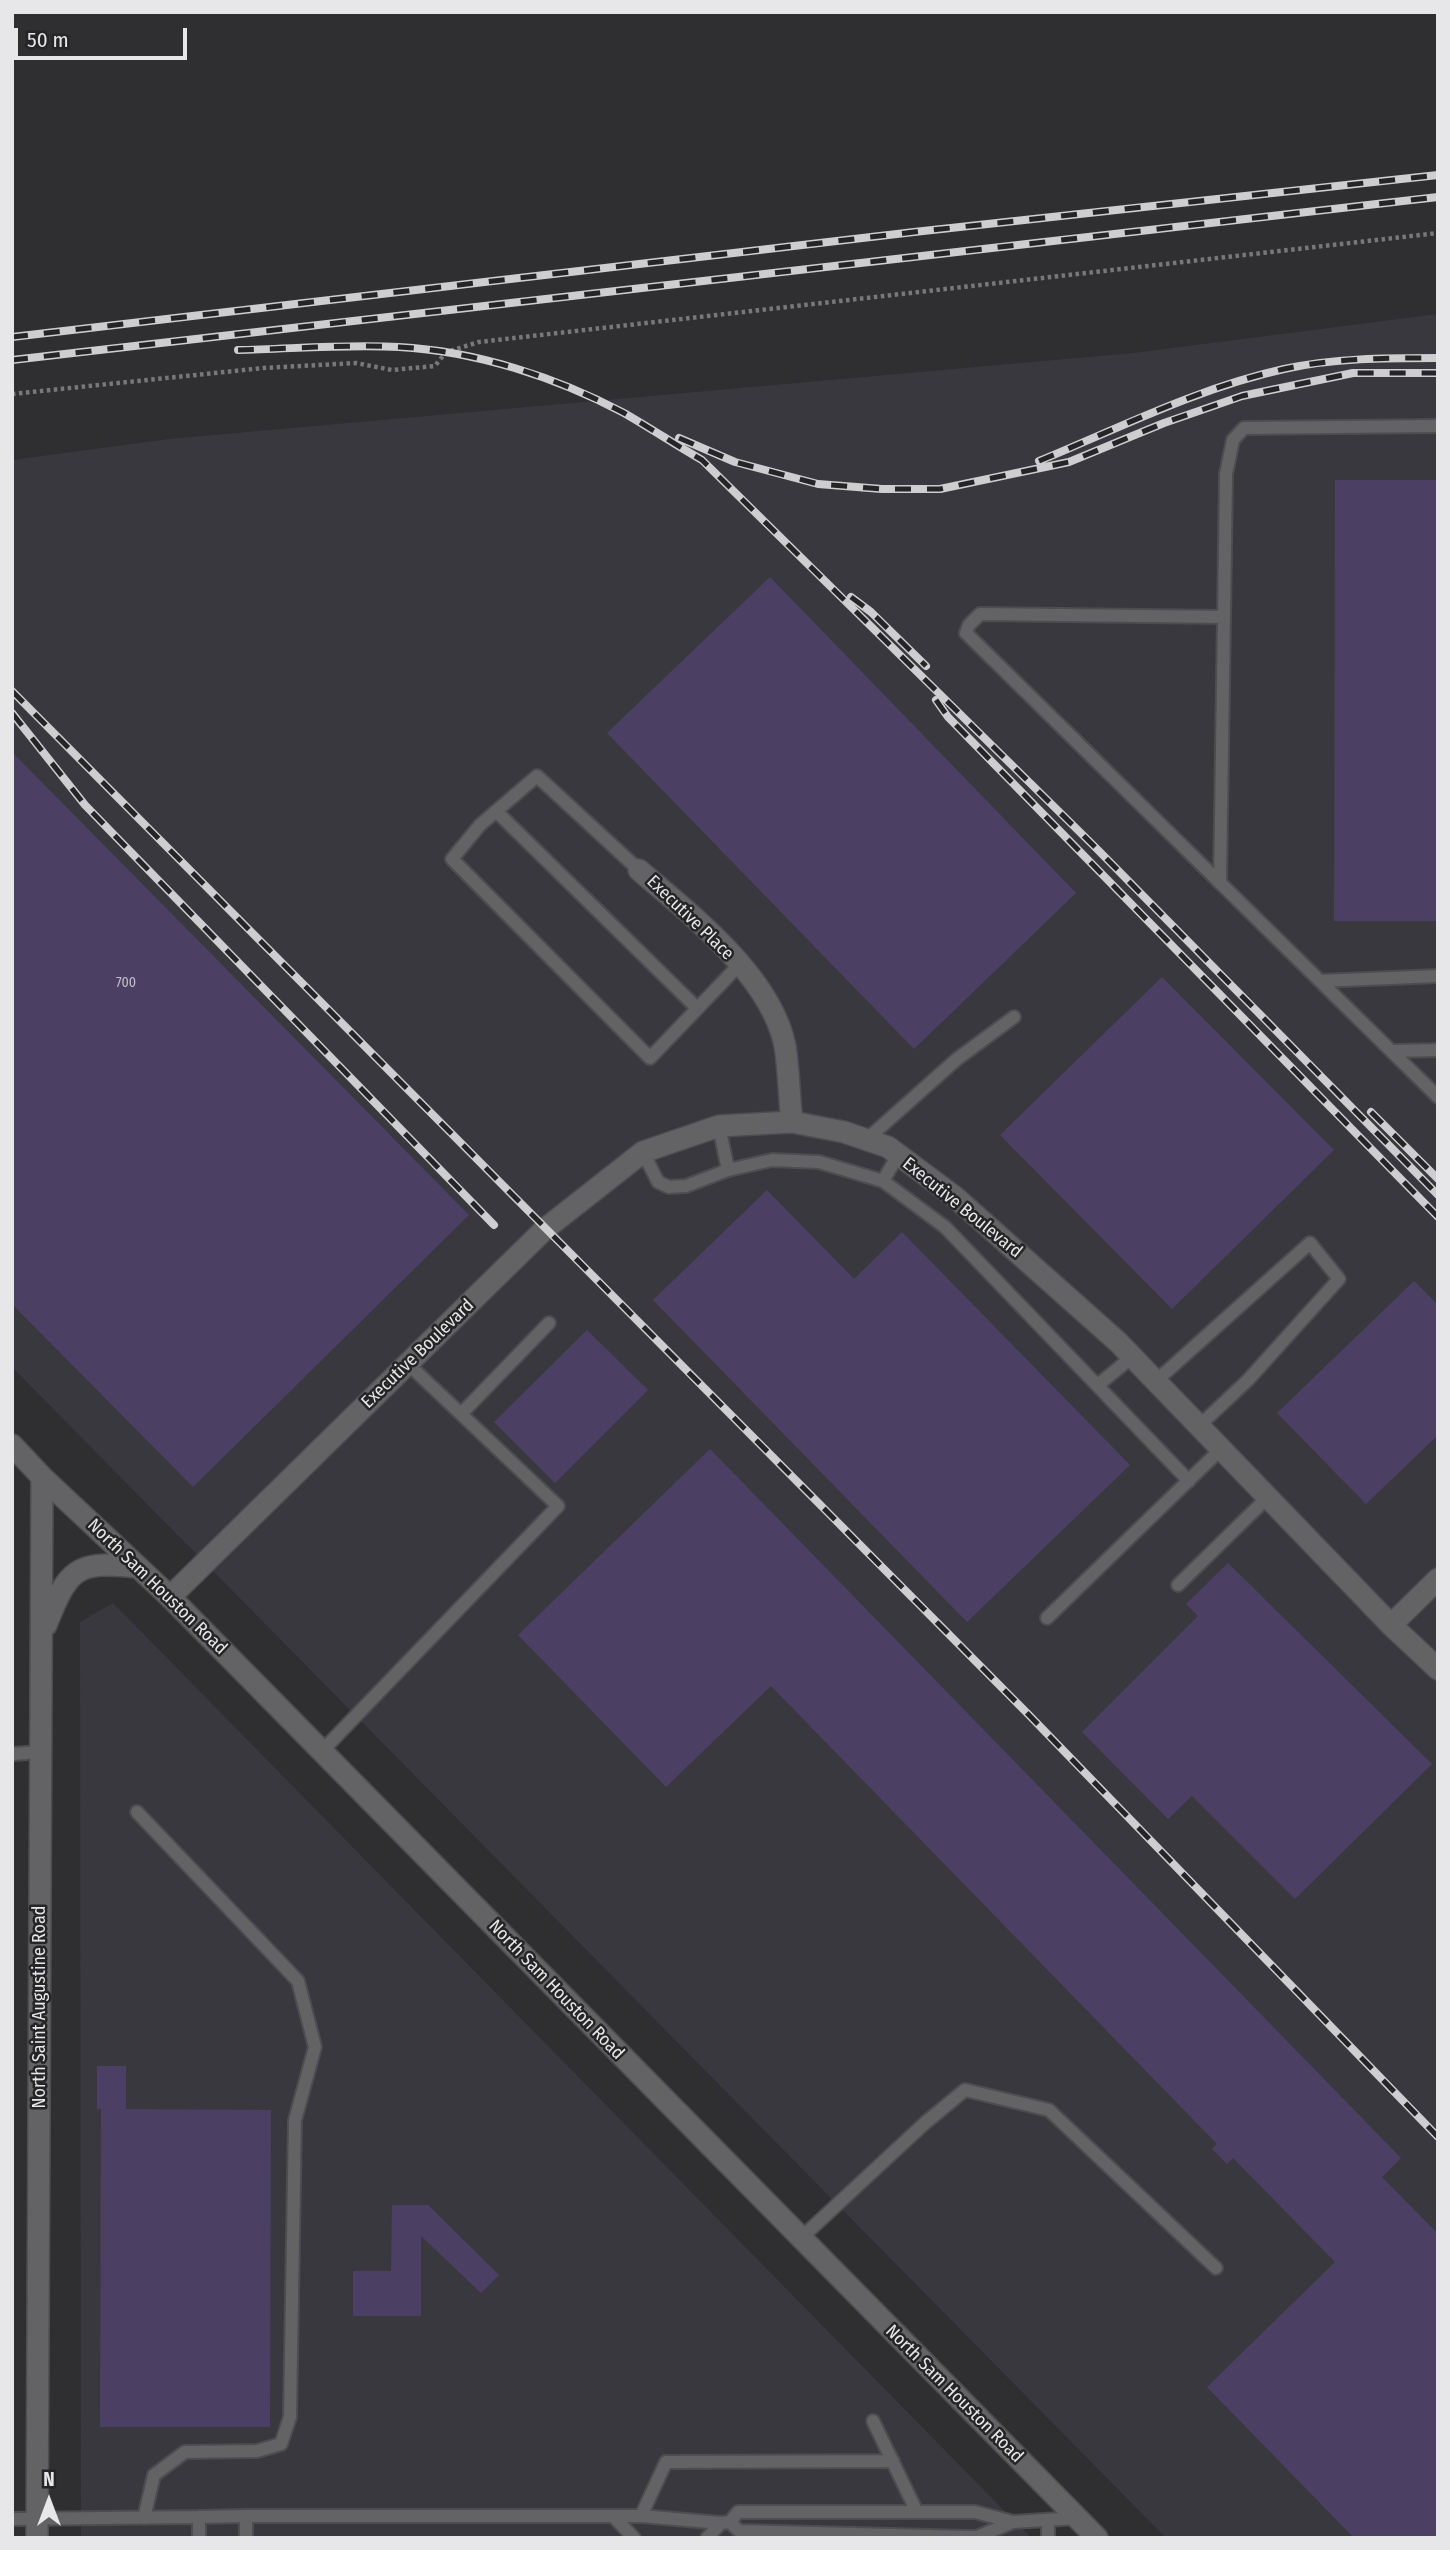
<!DOCTYPE html>
<style>
body{margin:0}
#map{position:relative;width:1450px;height:2550px;overflow:hidden;background:#2f2e31;font-family:"Fira Sans Condensed",sans-serif}
canvas{display:block}
.frame{position:absolute;inset:0;border:14px solid #e7e7e9;pointer-events:none}
.north{position:absolute;left:14px;top:2466px;width:70px;height:70px;-webkit-text-stroke:5px #252427;paint-order:stroke;rotate:0deg;font-size:19px;font-weight:700;line-height:28px;text-align:center;color:#e7e7e9}
.north::after{content:'';display:block;margin:auto;width:24px;height:32px;background:#e7e7e9;clip-path:polygon(50% 0,100% 100%,50% 72%,0 100%)}
.scale{position:absolute;left:14px;top:28px;width:173px;height:32px;box-sizing:border-box;border:4px solid #e7e7e9;border-top:0;padding-left:9px;font-size:21px;line-height:24px;white-space:nowrap;color:#e7e7e9;-webkit-text-stroke:5px #252427;paint-order:stroke}
</style>
<div id="map">
<canvas width="1450" height="2550"></canvas>
<div class="frame"></div>
<div class="north">N</div>
<div class="scale">50 m</div>
</div>
<script>
const c = document.querySelector('canvas').getContext('2d');
c.lineJoin = 'round';
function fillPath(path, color) { c.fillStyle = color; c.fill(path, 'evenodd'); }
function strokePath(path, color, width, dash) { c.strokeStyle = color; c.lineWidth = width; c.lineCap = dash ? 'butt' : 'round'; c.setLineDash(dash || []); c.stroke(path); }
function write(font, color, halo, rows, align = 'center') {
  c.font = font + ' "Fira Sans Condensed",sans-serif'; c.lineWidth = 5; c.setLineDash([]); c.textBaseline = 'middle'; c.strokeStyle = halo; c.fillStyle = color; for (const [text, x, y, turn = 0] of rows) {
    c.save(); c.translate(x, y); c.rotate((+turn || 0) * Math.PI / 180); c.textAlign = isNaN(turn) ? turn : align; if (halo) c.strokeText(text, 0, 0); c.fillText(text, 0, 0); c.restore();
  }
}
const built = new Path2D(`
 M 1438,314 L 1438,2538 L 1166,2538 L 12,1367 L 12,460 L 169,439 L 1133,353 Z
 M 113,1603 L 1031,2538 L 81,2538 L 80,1622 Z`);
const building = new Path2D(`
 M 1335,480 L 1438,480 L 1438,921 L 1334,921 Z
 M 770,577 L 1076,893 L 914,1049 L 607,733 Z
 M 12,752 L 469,1215 L 193,1487 L 12,1304 Z
 M 1162,977 L 1334,1150 L 1172,1309 L 1000,1135 Z
 M 767,1190 L 854,1279 L 902,1232 L 1130,1465 L 967,1622 L 653,1300 Z
 M 1414,1281 L 1438,1305 L 1438,1435 L 1366,1504 L 1277,1413 Z
 M 587,1330 L 648,1390 L 555,1483 L 494,1422 Z
 M 710,1449 L 1401,2158 L 1382,2177 L 1438,2234 L 1438,2538 L 1354,2538 L 1207,2387 L 1335,2262 L 1233,2158 L 1227,2164 L 1212,2149 L 1217,2144 L 771,1686 L 666,1787 L 518,1635 Z
 M 1228,1563 L 1432,1764 L 1295,1899 L 1192,1796 L 1168,1819 L 1082,1732 L 1198,1616 L 1186,1604 Z
 M 97,2066 L 126,2066 L 126,2109 L 271,2110 L 270,2427 L 100,2427 L 101,2109 L 97,2109 Z
 M 392,2205 L 428,2205 L 499,2275 L 481,2293 L 421,2236 L 421,2316 L 353,2316 L 353,2271 L 391,2271 Z`);
const path = new Path2D(`
 M 12,394 L 263,368 L 356,363 L 392,370 L 435,366 L 446,352 L 479,342 L 1438,233`);
const lane = new Path2D(`
 M 1438,426 L 1244,428 L 1233,440 L 1226,474 L 1224,617 L 980,614 L 969,625 L 966,633 L 1438,1097
 M 496,811 L 697,1008
 M 639,870 L 537,776 L 480,825 L 452,859 L 650,1058 L 739,965
 M 1220,883 L 1224,617
 M 1320,981 L 1438,976
 M 1392,1051 L 1438,1050
 M 719,1126 L 728,1170
 M 866,1140 L 957,1059 L 1014,1017
 M 643,1152 L 658,1182 L 669,1187 L 686,1186 L 728,1170 L 772,1160 L 819,1162 L 883,1181 L 945,1227 L 1189,1481
 M 883,1181 L 898,1155
 M 408,1364 L 461,1414
 M 1156,1381 L 1310,1243 L 1339,1279 L 1248,1380 L 1199,1426
 M 1098,1385 L 1132,1357
 M 1178,1585 L 1268,1497
 M 1047,1618 L 1221,1449
 M 322,1751 L 558,1506 L 461,1414 L 549,1323
 M 12,1754 L 41,1752
 M 137,1812 L 298,1981 L 315,2047 L 295,2120 L 290,2417 L 281,2444 L 257,2451 L 185,2452 L 154,2475 L 144,2518
 M 800,2239 L 925,2123 L 965,2090 L 1049,2110 L 1216,2268
 M 873,2421 L 917,2512
 M 613,2516 L 634,2538
 M 641,2516 L 666,2462 L 893,2461
 M 199,2517 L 246,2516
 M 12,2519 L 199,2517 L 199,2538
 M 1048,2520 L 1048,2538
 M 730,2522 L 739,2531 L 968,2537 L 977,2537 L 1013,2522
 M 246,2538 L 246,2516 L 641,2516 L 721,2523 L 730,2522 L 738,2512 L 975,2512 L 1013,2522 L 1077,2518
 M 707,2538 L 721,2523`);
const street = new Path2D(`
 M 639,870 C 691,915 771,976 785,1046 C 789,1071 789,1097 792,1122
 M 170,1597 L 545,1229 L 643,1152 L 719,1126 L 792,1122 L 844,1132 L 888,1147 L 955,1197 L 1118,1342 L 1391,1625 L 1438,1669
 M 1391,1625 L 1438,1579`);
const secondary = new Path2D(`
 M 12,1445 L 42,1477 L 170,1597 L 1097,2538
 M 46,1625 C 68,1570 75,1560 136,1567
 M 37,2538 L 42,1477`);
const rail = new Path2D(`
 M 12,337 L 914,232 L 1438,175
 M 238,350 C 291,349 346,344 399,347 C 475,351 556,377 624,413 C 650,428 676,445 702,460 L 1095,847 L 1438,1195
 M 12,360 L 1438,197
 M 679,438 L 735,462 L 818,484 L 882,489 L 940,489 L 1069,462 L 1164,423 L 1242,396 L 1353,373 L 1438,373
 M 1039,461 C 1119,428 1198,388 1284,369 C 1333,358 1387,358 1438,358
 M 851,597 L 871,612 L 926,666
 M 12,691 L 1028,1714 L 1438,2137
 M 936,700 L 948,717 L 1438,1217
 M 12,713 L 85,805 L 494,1225
 M 1371,1112 L 1438,1179`);
const numberNames = [
 ["700",126,983]
];
const streetNames = [
 ["Executive Place",690,918,44],
 ["Executive Boulevard",962,1208,39],
 ["Executive Boulevard",418,1354,-44],
 ["North Sam Houston Road",157,1587,44],
 ["North Sam Houston Road",556,1990,46],
 ["North Saint Augustine Road",40,2007,-90],
 ["North Sam Houston Road",954,2394,45]
];
fillPath(built, '#3a383f');
fillPath(building, '#4c3f64');
strokePath(lane, '#4d4c4f', 16);
strokePath(street, '#4d4c4f', 24);
strokePath(secondary, '#4d4c4f', 24);
strokePath(path, '#78777a', 4.5, [3.5, 3.5]);
strokePath(lane, '#636265', 12);
strokePath(street, '#636265', 21);
strokePath(secondary, '#636265', 21);
strokePath(rail, '#ceced0', 8);
strokePath(rail, '#252427', 5, [16]);
write('14px', '#c0bdc8', null, numberNames);
write('18px', '#e7e7e9', '#252427', streetNames);
</script>
